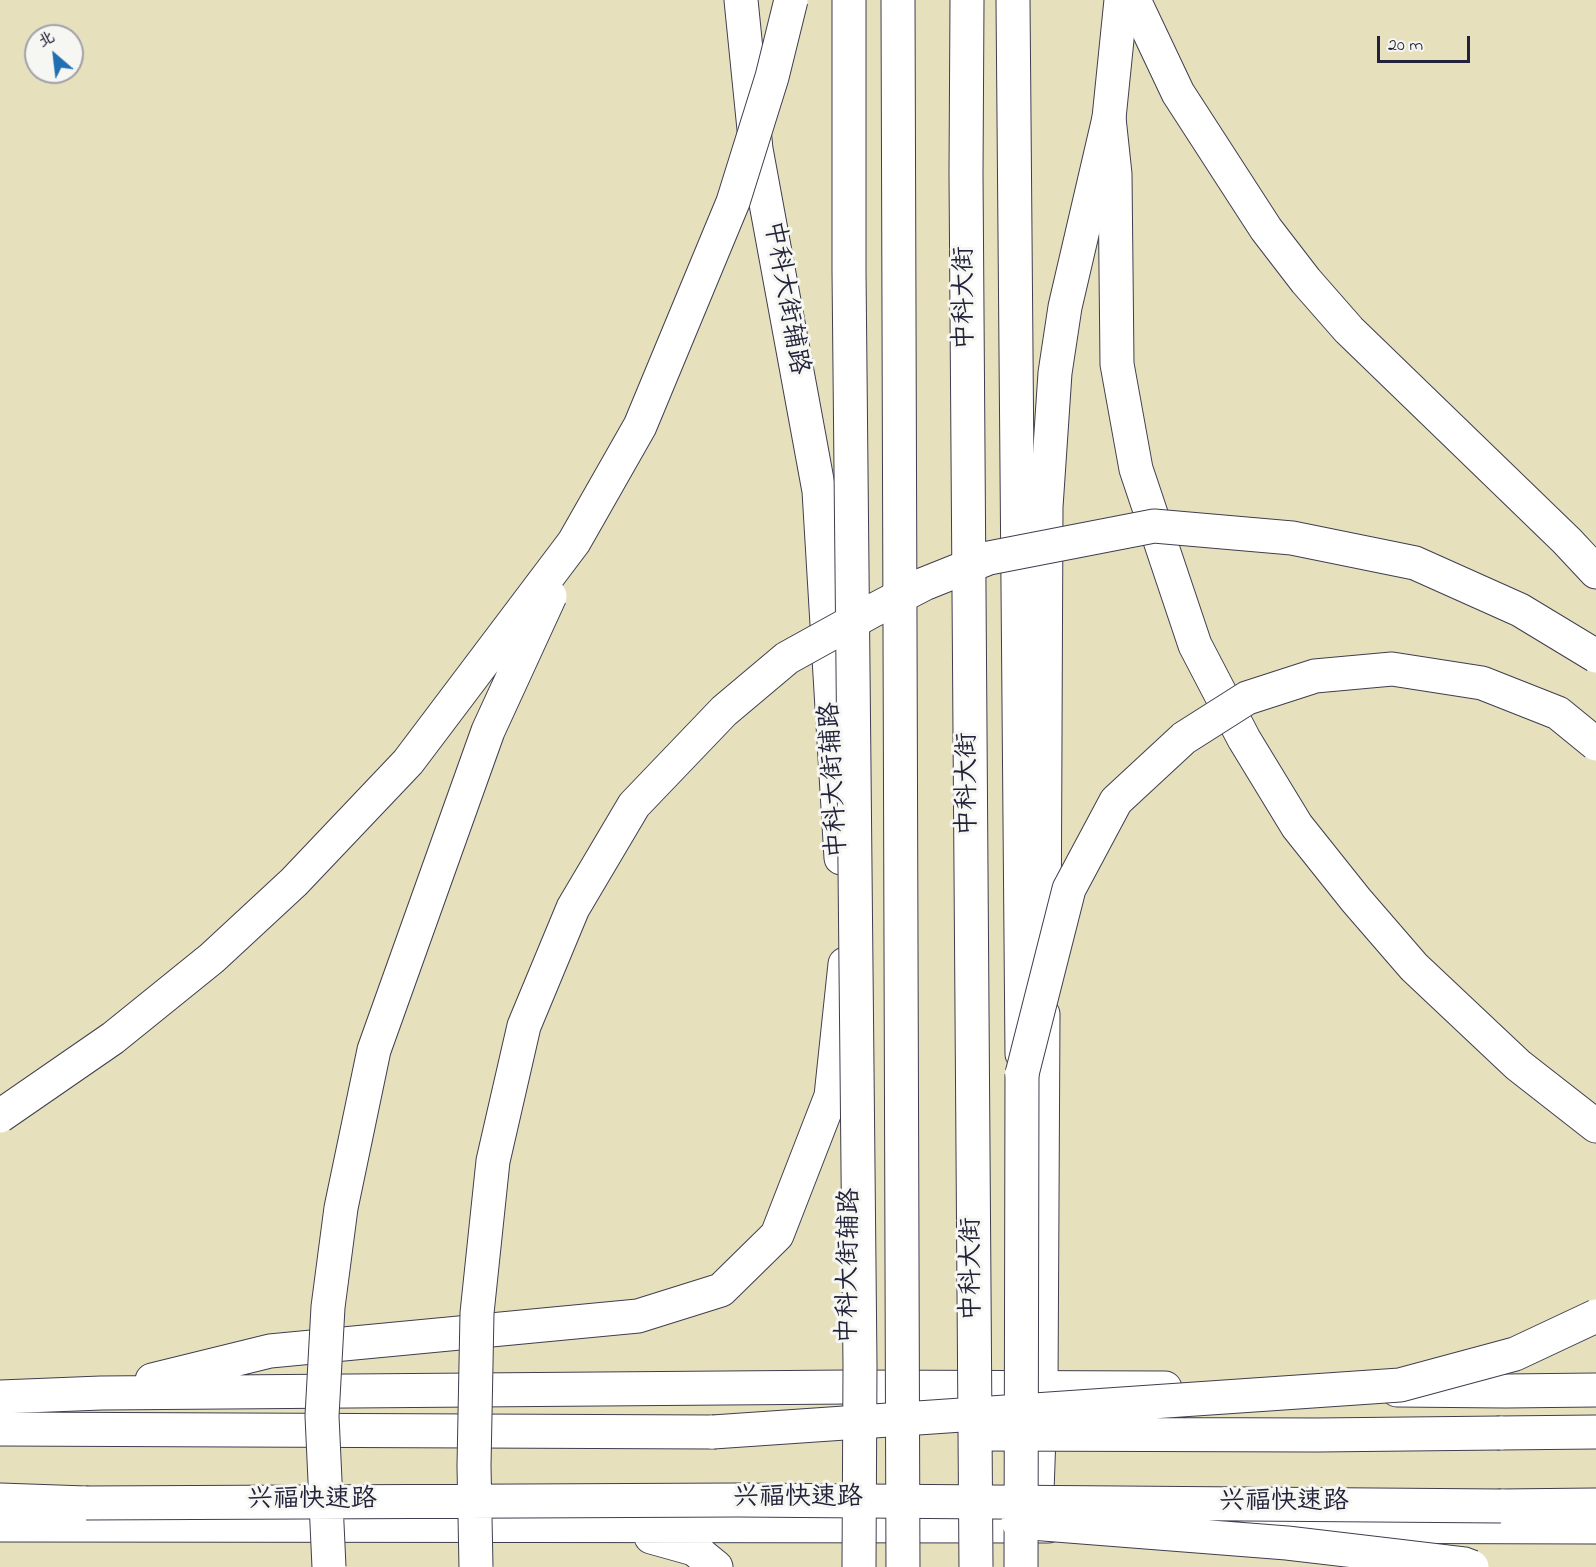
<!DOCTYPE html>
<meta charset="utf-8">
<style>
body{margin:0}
#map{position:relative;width:1596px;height:1567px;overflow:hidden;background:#e6e0bd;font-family:"Indie Flower","LXGW WenKai TC",sans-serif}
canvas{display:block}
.north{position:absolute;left:24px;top:24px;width:60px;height:60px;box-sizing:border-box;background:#f6f6f2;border:2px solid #a1a1a9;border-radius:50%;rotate:332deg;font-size:16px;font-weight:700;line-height:24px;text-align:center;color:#22223b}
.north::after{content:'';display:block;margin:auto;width:21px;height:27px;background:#1f6fb2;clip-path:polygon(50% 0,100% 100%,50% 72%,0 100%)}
.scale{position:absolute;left:1377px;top:36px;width:93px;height:27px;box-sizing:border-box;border:3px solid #22223b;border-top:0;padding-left:8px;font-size:18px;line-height:21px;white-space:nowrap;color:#22223b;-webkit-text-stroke:4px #f6f6f2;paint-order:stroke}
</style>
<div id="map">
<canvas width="1596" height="1567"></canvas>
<div class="north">北</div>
<div class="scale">20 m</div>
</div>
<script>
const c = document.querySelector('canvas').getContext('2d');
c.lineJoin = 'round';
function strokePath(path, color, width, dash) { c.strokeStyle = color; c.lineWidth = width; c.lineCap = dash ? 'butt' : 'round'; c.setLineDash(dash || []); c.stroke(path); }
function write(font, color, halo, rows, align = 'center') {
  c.font = font + ' "Indie Flower","LXGW WenKai TC",sans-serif'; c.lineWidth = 6; c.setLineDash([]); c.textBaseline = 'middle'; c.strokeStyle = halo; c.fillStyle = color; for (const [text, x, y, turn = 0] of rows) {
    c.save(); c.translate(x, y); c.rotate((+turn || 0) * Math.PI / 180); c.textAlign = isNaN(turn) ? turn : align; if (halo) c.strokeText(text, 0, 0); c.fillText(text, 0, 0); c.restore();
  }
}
const tertiary = new Path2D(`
 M 741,0 L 756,149 L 819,491 L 841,858
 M 1044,965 L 1046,507 L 1055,373 L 1065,307 L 1109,118 L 1121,0
 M 1041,1387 L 1043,1014`);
const secondary = new Path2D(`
 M 1109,118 L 1115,174 L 1117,364 L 1136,469 L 1195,645 L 1244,739 L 1297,826 L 1356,900 L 1414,967 L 1518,1065 L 1596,1126
 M 152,1380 L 270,1351 L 638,1316 L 721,1290 L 777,1235 L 831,1096 L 845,964
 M 1397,1390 L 1506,1391 L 1596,1390
 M 0,1397 L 101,1393 L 849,1387 L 1165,1388
 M 1036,1520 L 1040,1407
 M 0,1525 L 1048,1526
 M 1241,1526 L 1596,1527
 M 651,1537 L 694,1549 L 716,1567`);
const primary = new Path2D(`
 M 1013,0 L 1022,1054`);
const trunk = new Path2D(`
 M 1134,0 L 1178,93 L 1266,229 L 1306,281 L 1349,330 L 1567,541 L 1596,572
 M 0,1429 L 713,1432
 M 1500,1433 L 1596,1432
 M 0,1500 L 86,1503
 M 1501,1506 L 1596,1505`);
const primaryBridge = new Path2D(`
 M 849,0 L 849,271 L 860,1365 L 859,1567
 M 898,0 L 903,1567
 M 967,0 L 966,173 L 976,1567
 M 1021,1567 L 1022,1074`);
const trunkBridge = new Path2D(`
 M 1022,1074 L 1069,889 L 1116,801 L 1184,738 L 1247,698 L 1315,676 L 1392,669 L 1482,683 L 1558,713 L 1596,744
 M 0,1116 L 113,1038 L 212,958 L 294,882 L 408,762 L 574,542 L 640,426 L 733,202 L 772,77 L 791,0
 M 713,1432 L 1400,1385 L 1515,1354 L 1596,1316
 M 979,1434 L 1318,1435 L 1500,1433
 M 86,1503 L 738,1500 L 1501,1506
 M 1018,1522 L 1287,1543 L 1464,1564 L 1472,1567
 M 329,1567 L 322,1416 L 328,1307 L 341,1208 L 374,1050 L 488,731 L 550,596
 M 476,1567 L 474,1466 L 477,1313 L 493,1161 L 524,1026 L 573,908 L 634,805 L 724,711 L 787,658 L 872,611 L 924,584 L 989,558 L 1154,526 L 1292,538 L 1415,563 L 1520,610 L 1596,656`);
const streetNames = [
 ["中科大街辅路",784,298,80],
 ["中科大街",967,298,-90],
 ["中科大街辅路",836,780,-93],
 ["中科大街",970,784,-90],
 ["中科大街辅路",851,1266,-89],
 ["中科大街",974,1269,-90],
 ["兴福快速路",798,1500],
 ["兴福快速路",312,1502],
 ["兴福快速路",1284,1504]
];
strokePath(tertiary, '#3f3e4e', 35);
strokePath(secondary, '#3f3e4e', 35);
strokePath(primary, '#3f3e4e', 35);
strokePath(trunk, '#3f3e4e', 35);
strokePath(tertiary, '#fff', 33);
strokePath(secondary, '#fff', 33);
strokePath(primary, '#fff', 33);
strokePath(trunk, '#fff', 33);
strokePath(primaryBridge, '#3f3e4e', 35, []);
strokePath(trunkBridge, '#3f3e4e', 35, []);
strokePath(primaryBridge, '#fff', 33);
strokePath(trunkBridge, '#fff', 33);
write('26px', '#22223b', '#f6f6f2', streetNames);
</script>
